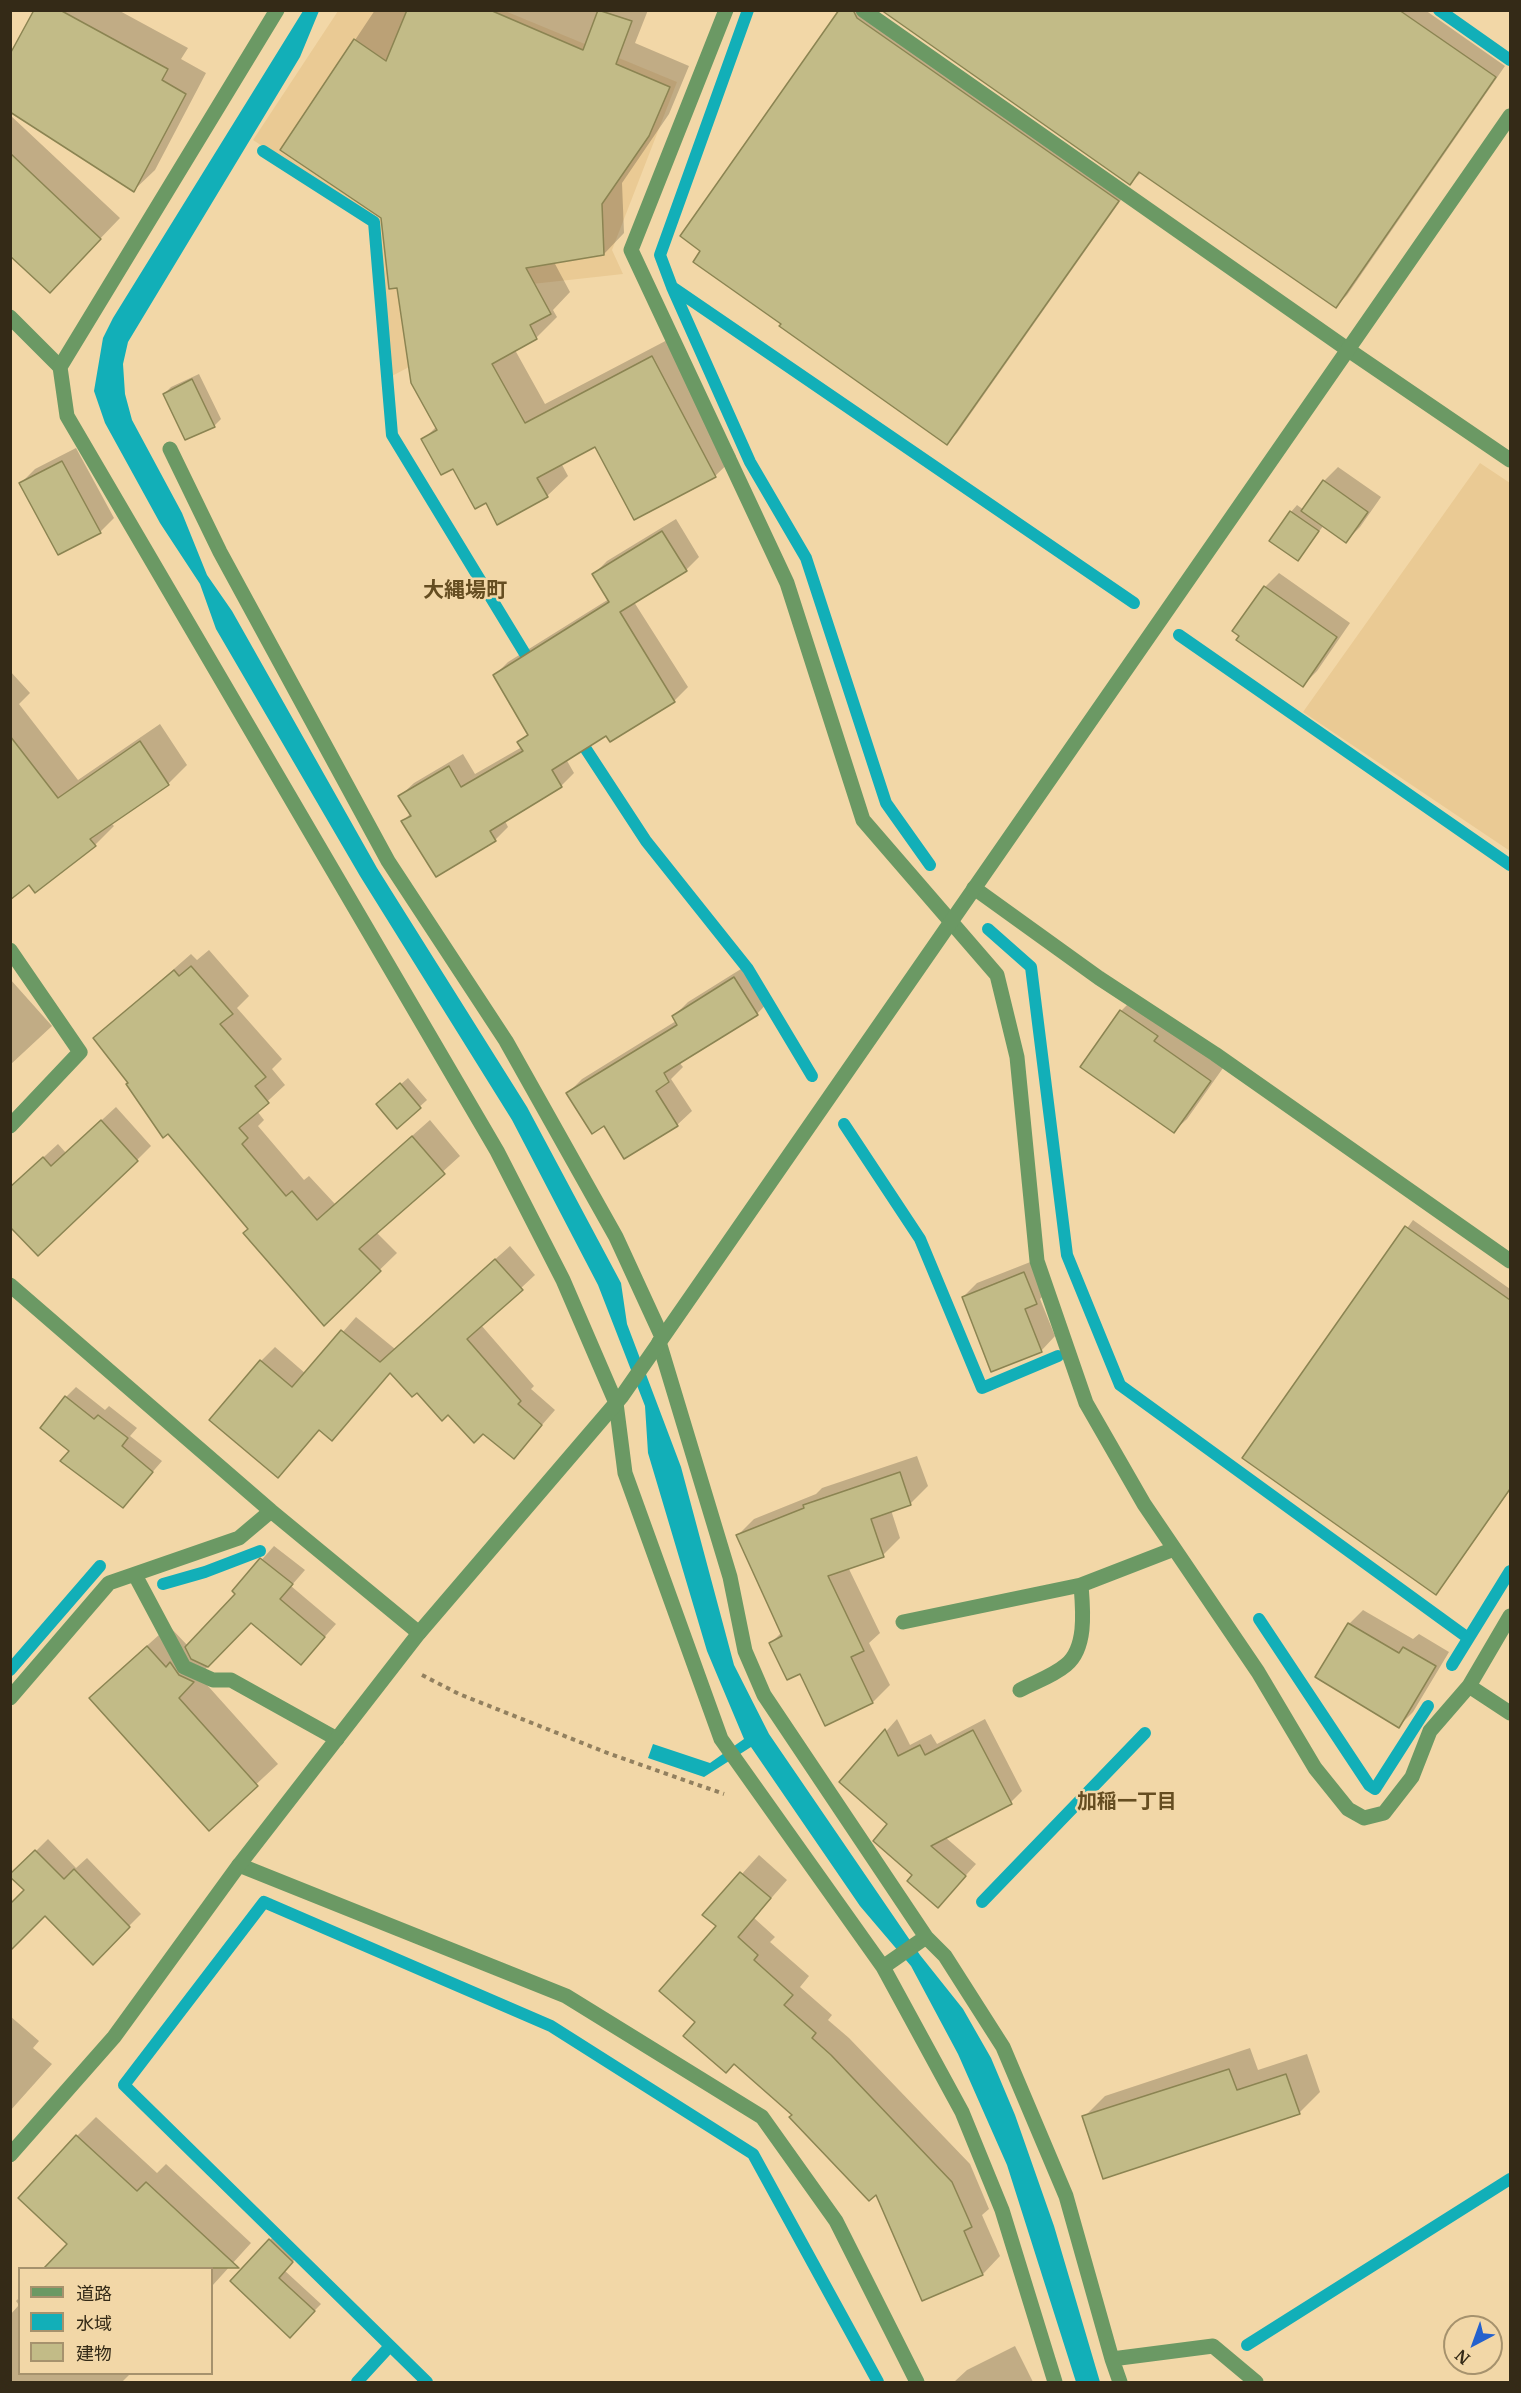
<!DOCTYPE html>
<meta charset="utf-8">
<style>
body{margin:0}
#map{position:relative;width:1521px;height:2393px;overflow:hidden;background:#f2d7a7;font-family:Merriweather,"Noto Sans JP",serif}
canvas{display:block}
.frame{position:absolute;inset:0;border:12px solid #342a17;pointer-events:none}
.legend{position:absolute;left:18px;top:2267px;width:195px;height:108px;box-sizing:border-box;background:#f2d7a7;border:2px solid #a6926d;margin:0;padding:8px 10px;list-style:none;font-size:18px;color:#342a17}
.legend li{display:flex;align-items:center;gap:12px;height:30px}
.legend b{width:30px;border:2px solid #a6926d}
.north{position:absolute;left:1443px;top:2315px;width:60px;height:60px;box-sizing:border-box;background:#f2d7a7;border:2px solid #a6926d;border-radius:50%;rotate:221deg;font-size:16px;font-weight:700;line-height:24px;text-align:center;color:#342a17}
.north::after{content:'';display:block;margin:auto;width:21px;height:27px;background:#2461cd;clip-path:polygon(50% 0,100% 100%,50% 72%,0 100%)}
</style>
<div id="map">
<canvas width="1521" height="2393"></canvas>
<div class="frame"></div>
<ul class="legend">
<li><b style="height:8px;background:#6b9964"></b>道路</li>
<li><b style="height:16px;background:#12afb8"></b>水域</li>
<li><b style="height:16px;background:#c2bb87"></b>建物</li>
</ul>
<div class="north">N</div>
</div>
<script>
const c = document.querySelector('canvas').getContext('2d');
c.lineJoin = 'round';
function fillPath(path, color) { c.fillStyle = color; c.fill(path, 'evenodd'); }
function strokePath(path, color, width, dash) { c.strokeStyle = color; c.lineWidth = width; c.lineCap = dash ? 'butt' : 'round'; c.setLineDash(dash || []); c.stroke(path); }
function write(font, color, halo, rows, align = 'center') {
  c.font = font + ' Merriweather,"Noto Sans JP",serif'; c.lineWidth = 5; c.setLineDash([]); c.textBaseline = 'middle'; c.strokeStyle = halo; c.fillStyle = color; for (const [text, x, y, turn = 0] of rows) {
    c.save(); c.translate(x, y); c.rotate((+turn || 0) * Math.PI / 180); c.textAlign = isNaN(turn) ? turn : align; if (halo) c.strokeText(text, 0, 0); c.fillText(text, 0, 0); c.restore();
  }
}
const built = new Path2D(`
 M 338,11 L 505,11 L 677,82 L 612,250 L 623,274 L 478,290 L 479,330 L 392,376 L 377,221 L 253,140 Z
 M 1480,463 L 1510,483 L 1510,851 L 1303,712 Z`);
const water = new Path2D(`
 M 303,11 L 319,11 L 300,57 L 128,342 L 123,364 L 125,394 L 132,420 L 182,513 L 207,575 L 232,611 L 377,868 L 527,1107 L 621,1283 L 627,1324 L 681,1467 L 734,1665 L 769,1734 L 920,1955 L 963,2009 L 991,2058 L 1015,2115 L 1054,2226 L 1100,2382 L 1076,2382 L 1007,2165 L 958,2054 L 911,1966 L 860,1906 L 751,1747 L 704,1777 L 648,1758 L 653,1744 L 710,1763 L 744,1739 L 707,1651 L 648,1453 L 645,1406 L 598,1285 L 512,1120 L 360,876 L 216,629 L 200,584 L 160,523 L 105,423 L 94,391 L 103,338 L 113,318 Z`);
const shadow = new Path2D(`
 M 36,10 L 118,10 L 188,48 L 181,59 L 206,73 L 155,170 L 134,190 Z
 M 375,10 L 648,10 L 635,43 L 689,66 L 669,114 L 622,183 L 624,233 L 604,254 L 554,262 L 570,292 L 553,310 L 557,317 L 536,338 L 515,350 L 545,404 L 673,337 L 736,456 L 715,476 L 634,518 L 596,445 L 561,463 L 568,476 L 547,496 L 486,501 L 423,440 L 437,426 L 398,287 L 382,217 L 282,150 Z
 M 841,10 L 872,10 L 1128,190 L 957,433 L 947,443 Z
 M 883,10 L 1425,10 L 1505,66 L 1347,295 L 1336,306 L 1142,172 L 1130,183 Z
 M 10,115 L 120,218 L 69,271 L 10,254 Z
 M 199,374 L 221,419 L 214,426 L 164,394 L 171,387 Z
 M 76,448 L 114,518 L 100,532 L 21,483 L 35,469 Z
 M 1338,467 L 1381,497 L 1360,527 L 1346,541 L 1324,525 L 1298,559 L 1291,512 L 1297,505 L 1304,510 L 1324,481 Z
 M 676,519 L 699,557 L 686,570 L 634,602 L 688,687 L 674,701 L 610,740 L 607,734 L 566,759 L 574,773 L 561,786 L 505,821 L 508,827 L 495,840 L 403,821 L 411,813 L 400,796 L 414,783 L 463,754 L 475,774 L 522,747 L 519,742 L 529,733 L 495,675 L 508,662 L 609,599 L 594,574 L 607,561 Z
 M 1279,573 L 1350,623 L 1317,671 L 1303,685 L 1242,635 L 1265,587 Z
 M 10,671 L 30,693 L 19,704 L 78,780 L 160,724 L 187,765 L 168,784 L 111,823 L 114,826 L 95,845 L 30,883 L 10,898 Z
 M 209,950 L 249,996 L 237,1008 L 282,1059 L 272,1069 L 285,1085 L 257,1111 L 264,1120 L 258,1126 L 304,1180 L 309,1176 L 335,1204 L 430,1120 L 460,1156 L 376,1232 L 397,1253 L 324,1324 L 250,1228 L 168,1131 L 95,1038 L 191,954 L 197,960 Z
 M 749,964 L 771,999 L 757,1014 L 679,1062 L 683,1067 L 671,1079 L 692,1111 L 677,1125 L 625,1157 L 604,1124 L 568,1093 L 582,1079 L 676,1021 L 674,1016 L 688,1002 Z
 M 10,979 L 52,1026 L 10,1065 Z
 M 1134,998 L 1223,1068 L 1187,1119 L 1174,1131 L 1082,1067 L 1121,1011 Z
 M 408,1078 L 427,1100 L 397,1127 L 385,1098 Z
 M 116,1107 L 151,1146 L 137,1160 L 10,1188 L 58,1144 L 66,1153 Z
 M 1413,1220 L 1510,1289 L 1510,1490 L 1436,1593 L 1244,1458 Z
 M 510,1246 L 535,1275 L 481,1325 L 534,1386 L 531,1389 L 555,1410 L 514,1457 L 483,1432 L 449,1412 L 391,1372 L 332,1439 L 261,1361 L 275,1347 L 306,1374 L 356,1317 L 395,1349 Z
 M 1038,1259 L 1050,1289 L 1040,1299 L 1055,1336 L 1041,1351 L 963,1297 L 977,1283 Z
 M 76,1387 L 105,1410 L 109,1406 L 137,1428 L 130,1436 L 162,1461 L 123,1506 L 71,1450 L 66,1397 Z
 M 917,1456 L 928,1486 L 910,1504 L 891,1510 L 900,1538 L 883,1555 L 848,1567 L 880,1633 L 869,1643 L 890,1685 L 873,1702 L 801,1672 L 771,1643 L 782,1632 L 737,1536 L 754,1519 L 816,1494 L 822,1488 Z
 M 274,1546 L 305,1570 L 291,1586 L 336,1624 L 313,1650 L 251,1621 L 199,1676 L 278,1764 L 209,1828 L 112,1677 L 169,1626 L 188,1646 L 238,1594 L 234,1591 Z
 M 1363,1610 L 1413,1639 L 1419,1634 L 1449,1652 L 1413,1712 L 1399,1726 L 1349,1624 Z
 M 897,1719 L 910,1745 L 931,1734 L 937,1744 L 985,1719 L 1022,1791 L 1011,1802 L 945,1837 L 976,1864 L 949,1894 L 914,1874 L 889,1824 L 841,1782 Z
 M 48,1839 L 76,1868 L 87,1858 L 141,1914 L 93,1962 L 11,1876 Z
 M 759,1855 L 787,1880 L 754,1918 L 775,1937 L 770,1942 L 809,1976 L 800,1987 L 832,2015 L 828,2020 L 849,2038 L 970,2164 L 989,2209 L 982,2215 L 1000,2256 L 983,2274 L 922,2299 L 877,2192 L 697,2022 L 718,1926 L 705,1915 Z
 M 10,2016 L 39,2041 L 33,2048 L 52,2064 L 10,2111 Z
 M 1250,2048 L 1258,2070 L 1307,2054 L 1320,2092 L 1299,2113 L 1084,2117 L 1105,2096 Z
 M 96,2117 L 157,2173 L 166,2164 L 251,2243 L 212,2286 L 212,2268 L 46,2268 L 69,2244 L 77,2136 Z
 M 276,2234 L 299,2255 L 284,2270 L 321,2304 L 290,2336 L 270,2240 Z
 M 20,2297 L 20,2374 L 130,2374 L 122,2382 L 10,2382 L 10,2315 L 19,2305 L 16,2301 Z
 M 1015,2346 L 1033,2382 L 954,2382 L 967,2370 Z`);
const stream = new Path2D(`
 M 748,10 L 660,255 L 672,287 L 750,462 L 806,558 L 886,803 L 930,865
 M 1439,10 L 1510,60
 M 263,151 L 374,222 L 392,435 L 533,667
 M 672,287 L 1134,603
 M 1179,635 L 1510,865
 M 578,737 L 646,841 L 748,969 L 812,1076
 M 988,929 L 1031,967 L 1067,1255 L 1120,1385 L 1468,1638
 M 844,1124 L 920,1239 L 982,1388 L 1058,1356
 M 163,1584 L 205,1572 L 260,1551
 M 1259,1619 L 1369,1785 L 1375,1789 L 1428,1706
 M 1452,1665 L 1510,1571
 M 10,1670 L 100,1566
 M 982,1902 L 1145,1733
 M 1247,2345 L 1510,2179
 M 357,2382 L 390,2346
 M 427,2382 L 124,2085 L 264,1902 L 551,2026 L 753,2154 L 878,2382`);
const building = new Path2D(`
 M 34,10 L 60,10 L 168,69 L 162,80 L 186,94 L 134,192 L 10,112 L 10,54 Z
 M 407,10 L 490,10 L 583,50 L 598,10 L 632,21 L 616,64 L 670,87 L 649,136 L 602,204 L 604,255 L 526,268 L 551,314 L 530,325 L 537,339 L 492,364 L 525,423 L 652,356 L 716,477 L 634,520 L 595,447 L 537,478 L 548,497 L 497,525 L 486,503 L 475,509 L 453,469 L 441,475 L 421,439 L 437,430 L 411,383 L 397,288 L 389,289 L 381,218 L 280,150 L 354,39 L 386,61 Z
 M 839,10 L 853,10 L 857,18 L 1119,201 L 947,445 L 779,326 L 781,324 L 693,262 L 700,251 L 680,236 Z
 M 881,10 L 1399,10 L 1496,77 L 1336,308 L 1139,172 L 1130,185 Z
 M 10,153 L 101,239 L 50,293 L 10,256 Z
 M 192,379 L 215,427 L 185,440 L 163,394 Z
 M 62,461 L 101,533 L 58,555 L 19,483 Z
 M 1323,480 L 1368,512 L 1346,543 L 1301,511 Z
 M 1290,511 L 1319,531 L 1298,561 L 1269,541 Z
 M 662,531 L 687,571 L 620,612 L 675,702 L 610,742 L 606,736 L 552,770 L 562,787 L 490,831 L 496,841 L 436,877 L 401,821 L 411,816 L 398,796 L 449,766 L 461,787 L 523,751 L 517,742 L 528,735 L 493,675 L 609,602 L 592,574 Z
 M 1264,586 L 1337,637 L 1303,687 L 1236,640 L 1239,636 L 1232,631 Z
 M 10,736 L 58,798 L 140,741 L 169,785 L 90,839 L 96,846 L 35,893 L 29,885 L 10,900 Z
 M 191,966 L 233,1014 L 220,1024 L 266,1077 L 255,1086 L 269,1103 L 239,1128 L 248,1138 L 242,1144 L 286,1196 L 292,1191 L 317,1220 L 412,1136 L 445,1174 L 359,1249 L 381,1271 L 324,1326 L 243,1233 L 248,1229 L 168,1134 L 163,1138 L 126,1084 L 128,1083 L 93,1038 L 174,970 L 179,976 Z
 M 734,977 L 758,1015 L 664,1073 L 669,1082 L 656,1091 L 678,1126 L 624,1159 L 604,1126 L 592,1134 L 566,1093 L 677,1025 L 672,1016 Z
 M 1120,1010 L 1158,1036 L 1154,1041 L 1211,1081 L 1174,1133 L 1080,1067 Z
 M 400,1083 L 421,1108 L 397,1129 L 376,1104 Z
 M 101,1120 L 138,1161 L 38,1256 L 10,1227 L 10,1187 L 43,1157 L 51,1166 Z
 M 1405,1226 L 1510,1300 L 1510,1489 L 1436,1595 L 1242,1458 Z
 M 495,1259 L 523,1290 L 467,1339 L 521,1401 L 518,1404 L 542,1425 L 514,1459 L 483,1434 L 474,1443 L 448,1415 L 442,1421 L 417,1393 L 412,1397 L 390,1373 L 332,1441 L 319,1430 L 278,1478 L 209,1420 L 260,1360 L 292,1387 L 341,1330 L 380,1362 Z
 M 1024,1272 L 1037,1304 L 1025,1309 L 1042,1352 L 991,1372 L 962,1297 Z
 M 65,1396 L 94,1419 L 98,1415 L 128,1438 L 122,1446 L 153,1472 L 123,1508 L 60,1461 L 69,1451 L 40,1428 Z
 M 900,1472 L 911,1505 L 871,1519 L 884,1557 L 828,1576 L 864,1651 L 851,1657 L 873,1703 L 825,1726 L 800,1674 L 787,1680 L 769,1643 L 782,1636 L 736,1535 L 804,1508 L 803,1505 Z
 M 260,1558 L 293,1584 L 280,1599 L 325,1637 L 301,1665 L 251,1623 L 208,1667 L 191,1659 L 185,1647 L 235,1594 L 232,1591 Z
 M 1348,1623 L 1399,1653 L 1403,1647 L 1436,1666 L 1399,1728 L 1315,1677 Z
 M 147,1646 L 166,1667 L 170,1662 L 179,1675 L 194,1682 L 179,1698 L 258,1786 L 209,1831 L 89,1698 Z
 M 885,1729 L 898,1756 L 920,1745 L 925,1755 L 973,1730 L 1012,1804 L 931,1846 L 966,1876 L 938,1908 L 907,1881 L 912,1875 L 873,1841 L 887,1824 L 839,1782 Z
 M 35,1850 L 64,1879 L 74,1869 L 130,1927 L 93,1965 L 45,1916 L 10,1951 L 10,1904 L 24,1890 L 10,1877 L 10,1874 Z
 M 740,1872 L 771,1898 L 738,1937 L 758,1955 L 754,1960 L 793,1995 L 784,2005 L 816,2033 L 812,2038 L 831,2055 L 952,2182 L 972,2227 L 964,2231 L 983,2275 L 922,2301 L 876,2195 L 869,2201 L 789,2117 L 792,2115 L 734,2064 L 726,2073 L 683,2036 L 695,2022 L 659,1991 L 716,1926 L 702,1915 Z
 M 1229,2069 L 1237,2090 L 1286,2074 L 1300,2114 L 1103,2179 L 1082,2116 Z
 M 76,2135 L 137,2191 L 146,2182 L 239,2268 L 44,2268 L 67,2244 L 18,2198 Z
 M 269,2239 L 293,2262 L 279,2278 L 315,2311 L 290,2338 L 230,2281 Z`);
const path = new Path2D(`
 M 422,1675 L 459,1694 L 610,1754 L 724,1794`);
const service = new Path2D(`
 M 903,1622 L 1081,1585 L 1174,1549
 M 1020,1690 C 1035,1682 1053,1676 1066,1665 C 1087,1648 1083,1610 1081,1585`);
const minor = new Path2D(`
 M 726,10 L 631,250 L 787,583 L 863,820 L 997,975 L 1017,1057 L 1037,1261 L 1086,1403 L 1144,1504 L 1258,1672 L 1315,1768 L 1348,1809 L 1364,1818 L 1384,1813 L 1412,1777 L 1430,1731 L 1469,1686 L 1510,1616
 M 863,10 L 1347,349 L 1510,460
 M 10,317 L 60,367
 M 170,449 L 220,552 L 388,861 L 506,1041 L 616,1237 L 662,1337
 M 974,888 L 1099,978 L 1215,1054 L 1510,1261
 M 10,950 L 80,1052 L 10,1126
 M 10,1285 L 271,1511 L 419,1633
 M 659,1342 L 730,1577 L 745,1651 L 764,1695 L 926,1937
 M 616,1403 L 625,1473 L 721,1739 L 883,1967 L 962,2112 L 1002,2210 L 1055,2382
 M 135,1575 L 184,1667 L 213,1680 L 231,1680 L 337,1739
 M 1469,1686 L 1510,1713
 M 10,1698 L 109,1583 L 239,1538 L 271,1511
 M 239,1865 L 566,1996 L 762,2117 L 836,2221 L 917,2382
 M 883,1967 L 926,1937 L 945,1956 L 1003,2047 L 1066,2196 L 1112,2359 L 1213,2346 L 1256,2382
 M 1112,2359 L 1120,2382`);
const tertiary = new Path2D(`
 M 277,10 L 60,367 L 67,416 L 497,1151 L 563,1280 L 616,1403
 M 10,2155 L 114,2037 L 239,1865 L 419,1633 L 622,1396 L 1510,116`);
const neighbourhoodNames = [
 ["加稲一丁目",1127,1802]
];
const quarterNames = [
 ["大縄場町",465,591]
];
fillPath(built, '#eaca94');
fillPath(water, '#12afb8');
fillPath(shadow, '#0003');
strokePath(stream, '#12afb8', 12);
fillPath(building, '#c2bb87');
strokePath(building, '#8b8452', 1.5);
strokePath(path, '#92805f', 4, [4.5, 4.5]);
strokePath(service, '#6b9964', 15);
strokePath(minor, '#6b9964', 15);
strokePath(tertiary, '#6b9964', 15);
write('bold 20px', '#654d21', '#f2d7a7', neighbourhoodNames);
write('bold 21px', '#654d21', '#f2d7a7', quarterNames);
</script>
